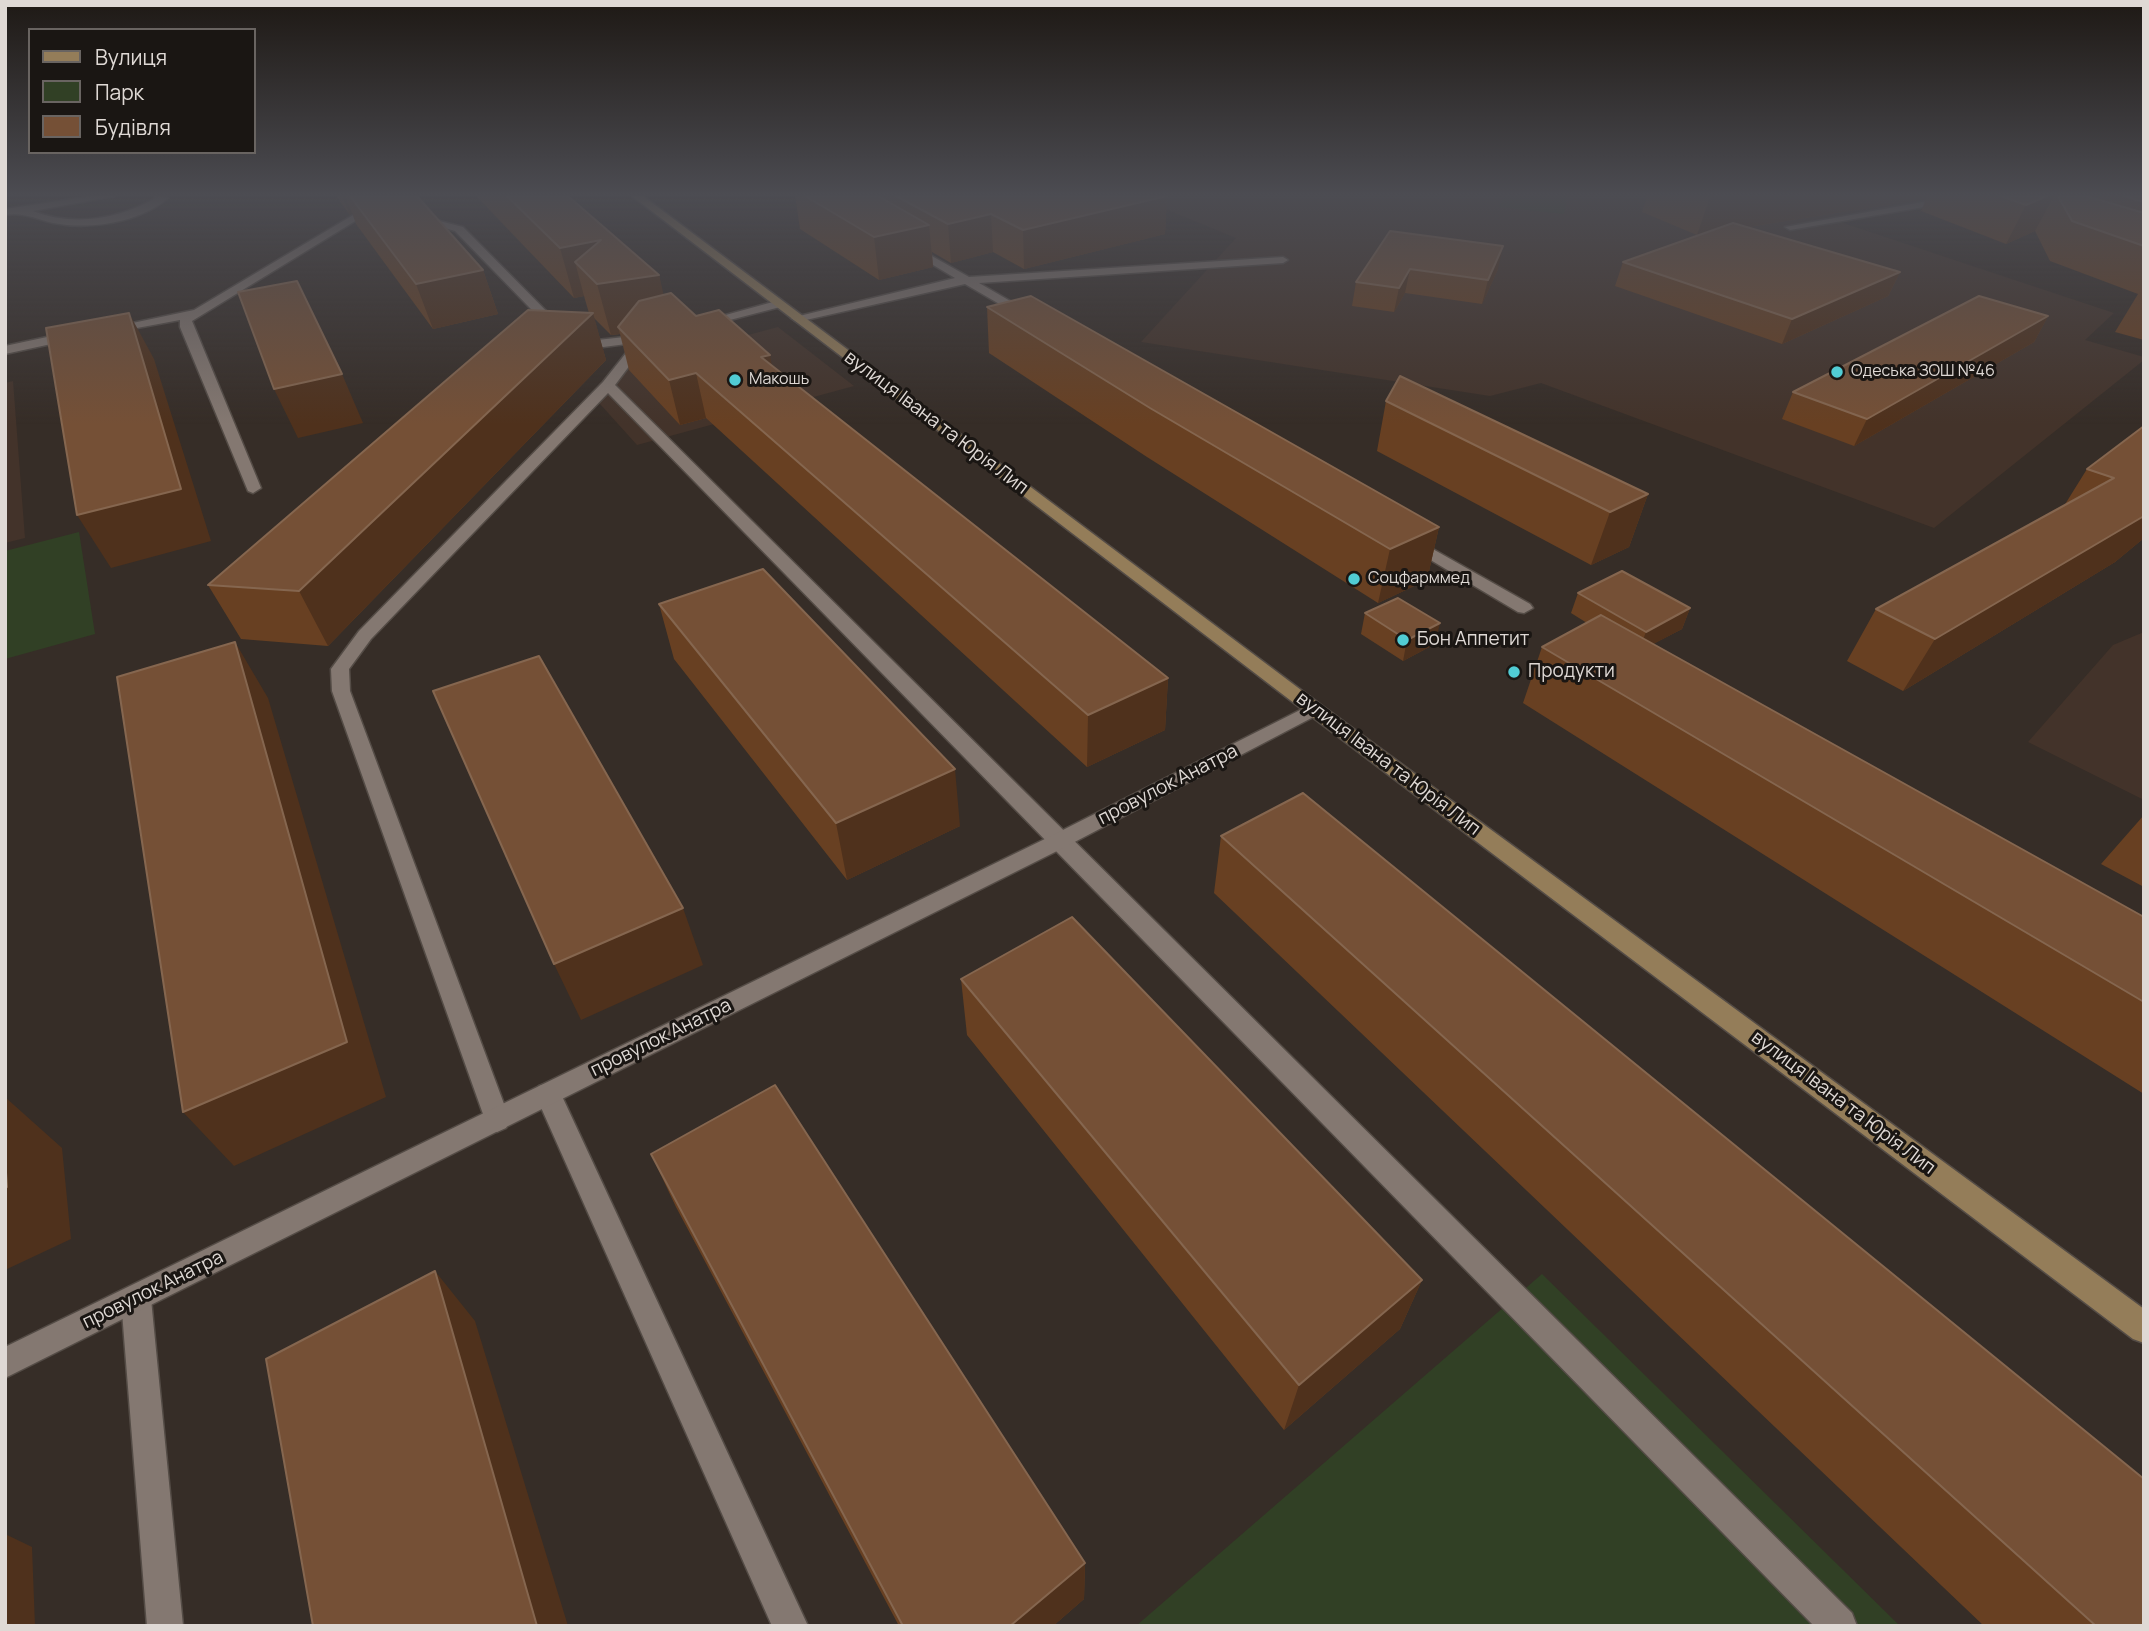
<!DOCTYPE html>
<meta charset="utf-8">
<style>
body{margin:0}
#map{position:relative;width:2149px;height:1631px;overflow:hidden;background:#362d27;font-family:Manrope,sans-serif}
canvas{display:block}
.frame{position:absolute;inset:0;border:7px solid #dfd9d5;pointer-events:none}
.legend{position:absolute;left:28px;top:28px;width:228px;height:126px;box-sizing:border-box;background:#1a1613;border:2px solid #696461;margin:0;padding:9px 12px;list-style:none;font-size:21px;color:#dfd9d5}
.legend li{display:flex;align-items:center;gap:14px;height:35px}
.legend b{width:35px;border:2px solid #696461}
</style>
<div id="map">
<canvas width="2149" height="1631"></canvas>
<div class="frame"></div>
<ul class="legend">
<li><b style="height:9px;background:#947d59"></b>Вулиця</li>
<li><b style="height:19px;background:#314025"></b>Парк</li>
<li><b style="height:19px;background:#755036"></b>Будівля</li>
</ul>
</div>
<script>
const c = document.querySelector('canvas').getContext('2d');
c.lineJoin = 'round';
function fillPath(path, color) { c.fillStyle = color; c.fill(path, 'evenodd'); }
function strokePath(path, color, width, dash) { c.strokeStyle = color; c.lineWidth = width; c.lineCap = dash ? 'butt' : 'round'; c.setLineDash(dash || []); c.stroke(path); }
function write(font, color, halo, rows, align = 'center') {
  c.font = font + ' Manrope,sans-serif'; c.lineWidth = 6; c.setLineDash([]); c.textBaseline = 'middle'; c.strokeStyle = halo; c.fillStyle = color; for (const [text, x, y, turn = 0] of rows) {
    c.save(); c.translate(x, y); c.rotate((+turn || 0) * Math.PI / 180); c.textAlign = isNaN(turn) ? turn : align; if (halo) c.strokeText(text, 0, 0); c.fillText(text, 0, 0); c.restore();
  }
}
const built = new Path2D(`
 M 1133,196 L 1922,196 L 1945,204 L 1834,220 L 2114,313 L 2085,340 L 2144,357 L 2144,360 L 1934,528 L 1541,383 L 1490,396 L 1141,342 L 1236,238 Z
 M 778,327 L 854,386 L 637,445 L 591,394 L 609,372 Z
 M 13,381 L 25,538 L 5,543 L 5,383 Z
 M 2144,632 L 2144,800 L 2028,742 L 2113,645 Z`);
const green = new Path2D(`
 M 1503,196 L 1568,196 L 1564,214 L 1499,207 Z
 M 79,532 L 95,634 L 5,659 L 5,551 Z
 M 1542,1274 L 1900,1626 L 1136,1626 Z`);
const lane = new Path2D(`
 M 93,196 L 115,196 L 33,211 C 74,227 118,219 156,198 L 154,196 L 168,198 C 140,223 89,230 53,223 C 36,219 23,212 5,215 L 5,209 Z
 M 385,196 L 396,196 L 192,321 L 261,488 L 253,493 L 248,491 L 180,327 L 180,320 L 110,333 L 104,329 L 194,310 Z
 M 1950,197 L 1953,202 L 1790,230 L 1785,227 Z
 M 408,213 L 463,227 L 573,338 L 588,341 L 652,334 L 652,340 L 648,341 L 615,385 L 1852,1613 L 1857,1626 L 1814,1626 L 608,393 L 371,639 L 349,669 L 350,691 L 510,1120 L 506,1128 L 497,1132 L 488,1128 L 332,691 L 331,669 L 359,631 L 603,382 L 634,343 L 588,349 L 565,344 L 455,231 L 408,217 Z
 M 907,242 L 969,277 L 1283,257 L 1288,260 L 1283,263 L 979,283 L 1031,313 L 1031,319 L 1027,320 L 965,284 L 797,322 L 791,318 L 955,278 L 903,247 L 902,245 Z
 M 780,300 L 786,304 L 784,306 L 699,328 L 693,324 Z
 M 75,331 L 79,332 L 79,338 L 5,354 L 5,346 Z
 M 1408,535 L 1530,604 L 1533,608 L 1524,613 L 1518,612 L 1402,543 L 1400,540 Z
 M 548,1083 L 557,1086 L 561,1094 L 808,1626 L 772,1626 L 535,1094 L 539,1086 Z
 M 136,1284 L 147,1289 L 151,1299 L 183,1626 L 147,1626 L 121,1299 L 125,1289 Z`);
const street = new Path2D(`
 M 1314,703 L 1324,709 L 1321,713 L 1067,846 L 5,1378 L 5,1347 L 1051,836 Z`);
const secondary = new Path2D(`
 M 632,196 L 643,196 L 1321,705 L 2144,1309 L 2144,1343 L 2133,1339 L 1307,713 Z`);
const wall = new Path2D(`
 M 336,196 L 417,196 L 483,270 L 498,314 L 433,329 L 356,224 L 352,213 L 350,215 Z
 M 476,196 L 568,196 L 659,275 L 663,295 L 772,366 L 1168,678 L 1165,730 L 1087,767 L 706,418 L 680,425 L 629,370 L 620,334 L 611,335 L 594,318 L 606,360 L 328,646 L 241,639 L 208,585 L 589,313 L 584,296 L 574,298 Z
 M 795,196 L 1167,196 L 1165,234 L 1024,269 L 993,252 L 951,263 L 932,252 L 933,267 L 879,280 L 800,229 Z
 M 1647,196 L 2144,196 L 2144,340 L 2115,332 L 2138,294 L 2050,261 L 2035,231 L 2006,244 L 1921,211 L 1926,199 L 1899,203 L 1748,227 L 1900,272 L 1888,296 L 1782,344 L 1615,286 L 1623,262 L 1697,235 L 1642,212 Z
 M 1390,231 L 1498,269 L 1482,304 L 1405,293 L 1394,312 L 1352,306 L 1356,282 Z
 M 987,307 L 1439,527 L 1427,580 L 1378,603 L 1147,457 L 989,353 Z
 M 2048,316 L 2034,342 L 1854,446 L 1782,419 L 1793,392 Z
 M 1386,401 L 1648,494 L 1629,547 L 1591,565 L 1377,451 Z
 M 2144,426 L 2144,538 L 2115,562 L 1903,691 L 1847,661 L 1876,609 L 2064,506 L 2087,469 Z
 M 1578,593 L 1690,608 L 1682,629 L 1653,644 L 2144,917 L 2144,1094 L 1523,703 L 1542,647 L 1587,623 L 1571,613 Z
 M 659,604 L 960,826 L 847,880 L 674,659 Z
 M 1365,613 L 1435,644 L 1403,661 L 1361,634 Z
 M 2144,815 L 2144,887 L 2101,864 Z
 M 1221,836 L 2144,1626 L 1984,1626 L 1214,893 Z
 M 961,979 L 1422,1280 L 1400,1329 L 1284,1430 L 967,1035 Z
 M 651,1154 L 1085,1563 L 1084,1599 L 1053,1626 L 899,1626 L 676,1207 Z`);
const shadedWall = new Path2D(`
 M 342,196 L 345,196 L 352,213 L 350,215 Z
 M 1167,196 L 1165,234 L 1024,269 L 1023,230 Z
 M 1717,196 L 1928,196 L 1926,199 L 1899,203 L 1697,235 L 1710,197 Z
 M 2047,196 L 2054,196 L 2035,231 L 2006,244 L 2026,205 Z
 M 991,214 L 993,252 L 951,263 L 948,224 Z
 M 929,225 L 933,267 L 879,280 L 874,237 Z
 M 601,240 L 659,275 L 671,326 L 618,327 L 620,334 L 611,335 L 597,284 L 575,262 L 584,296 L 574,298 L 560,248 Z
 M 1503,246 L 1498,269 L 1482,304 L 1488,280 Z
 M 1410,269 L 1405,293 L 1394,312 L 1399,288 Z
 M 483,270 L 498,314 L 433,329 L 416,284 Z
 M 1900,272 L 1888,296 L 1782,344 L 1792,319 Z
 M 129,313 L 154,359 L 211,541 L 111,568 L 77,515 Z
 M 593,313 L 606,360 L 328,646 L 299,591 Z
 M 2048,316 L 2034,342 L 1854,446 L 1867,419 Z
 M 770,355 L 778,399 L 761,357 Z
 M 696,373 L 706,418 L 680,425 L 669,380 Z
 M 342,374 L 363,423 L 298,438 L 274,389 Z
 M 1648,494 L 1629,547 L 1591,565 L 1610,512 Z
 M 2144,516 L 2144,538 L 2115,562 L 1903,691 L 1935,639 Z
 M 1439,527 L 1427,580 L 1378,603 L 1390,549 Z
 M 1690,608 L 1682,629 L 1638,652 L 1646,632 Z
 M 1440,623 L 1435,644 L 1403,661 L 1407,640 Z
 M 235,642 L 268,698 L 386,1097 L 234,1166 L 183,1112 Z
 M 1168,678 L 1165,730 L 1087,767 L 1088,715 Z
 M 955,769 L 960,826 L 847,880 L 836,823 Z
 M 683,908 L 703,965 L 581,1020 L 554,964 Z
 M 5,1097 L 62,1148 L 71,1239 L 5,1270 Z
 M 435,1271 L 475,1321 L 568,1626 L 537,1626 Z
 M 1422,1280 L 1400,1329 L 1284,1430 L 1299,1385 Z
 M 5,1534 L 32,1547 L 35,1626 L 5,1626 Z
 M 1085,1563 L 1084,1599 L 1053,1626 L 1010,1626 Z`);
const building = new Path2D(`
 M 350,196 L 417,196 L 483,270 L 416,284 Z
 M 507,196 L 568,196 L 659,275 L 597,284 L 575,262 L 601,240 L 560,248 Z
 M 805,196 L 878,196 L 929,225 L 874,237 Z
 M 896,196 L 1167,196 L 1023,230 L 991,214 L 948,224 Z
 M 2001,196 L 2047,196 L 2026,205 Z
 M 2058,196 L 2086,196 L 2144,213 L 2144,246 L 2072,221 Z
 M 2124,196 L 2144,196 L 2144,202 Z
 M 1733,223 L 1900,272 L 1792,319 L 1623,262 Z
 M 1390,231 L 1503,246 L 1488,280 L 1410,269 L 1399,288 L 1356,282 Z
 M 297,281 L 342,374 L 274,389 L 238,292 Z
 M 671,293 L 696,316 L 719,310 L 770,355 L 761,357 L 1168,678 L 1088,715 L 696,373 L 669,380 L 618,327 L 639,301 Z
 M 1031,296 L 1439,527 L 1390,549 L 1150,408 L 987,307 Z
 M 1979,296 L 2048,316 L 1867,419 L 1793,392 Z
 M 528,310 L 593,313 L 299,591 L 208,585 Z
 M 129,313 L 181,489 L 77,515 L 46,328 Z
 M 1400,376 L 1648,494 L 1610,512 L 1386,401 Z
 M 2144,426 L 2144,516 L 1935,639 L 1876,609 L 2114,478 L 2087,469 Z
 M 763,569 L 955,769 L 836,823 L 659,604 Z
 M 1622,571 L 1690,608 L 1646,632 L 1578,593 Z
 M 1398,598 L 1440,623 L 1407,640 L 1365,613 Z
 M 1601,615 L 2144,917 L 2144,1002 L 1542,647 Z
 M 235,642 L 347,1042 L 183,1112 L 117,677 Z
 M 539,656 L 683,908 L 554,964 L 433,691 Z
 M 1303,793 L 2144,1479 L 2144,1626 L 2096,1626 L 1221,836 Z
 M 1072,917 L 1422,1280 L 1299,1385 L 961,979 Z
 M 775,1085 L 1085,1563 L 1010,1626 L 903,1626 L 651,1154 Z
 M 5,1158 L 7,1187 L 5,1188 Z
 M 435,1271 L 537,1626 L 313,1626 L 266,1359 Z`);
const markers = [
 [1837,372,7,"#51ccd4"],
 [735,380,7,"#51ccd4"],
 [1354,579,7,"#51ccd4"],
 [1403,640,7,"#51ccd4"],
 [1514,672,7,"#51ccd4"]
];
const farPoinames = [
 ["Одеська ЗОШ №46",1851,372],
 ["Макошь",749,380],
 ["Соцфарммед",1368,579]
];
const streetNames = [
 ["вулиця Івана та Юрія Лип",936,423,37],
 ["вулиця Івана та Юрія Лип",1388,764,37],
 ["провулок Анатра",1168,785,-27],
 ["провулок Анатра",661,1038,-26],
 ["вулиця Івана та Юрія Лип",1843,1103,37],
 ["провулок Анатра",153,1290,-26]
];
const poiNames = [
 ["Бон Аппетит",1417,640],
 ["Продукти",1528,672]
];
fillPath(built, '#43332a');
fillPath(green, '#314025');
strokePath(lane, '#544c46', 3);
strokePath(street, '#544c46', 3);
strokePath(secondary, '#544c46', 3);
fillPath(lane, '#847871');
fillPath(street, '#847871');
fillPath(secondary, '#947d59');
fillPath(wall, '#684022');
fillPath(shadedWall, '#4f311c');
fillPath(building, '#755036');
strokePath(building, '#85664f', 2);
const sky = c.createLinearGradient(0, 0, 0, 424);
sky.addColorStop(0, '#1e1915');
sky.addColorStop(0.46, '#4c4c52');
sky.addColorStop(1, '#4c4c5200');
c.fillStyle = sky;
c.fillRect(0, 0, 2149, 424);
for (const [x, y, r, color] of markers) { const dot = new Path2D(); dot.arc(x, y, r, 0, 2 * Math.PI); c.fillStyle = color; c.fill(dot); strokePath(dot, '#1a1613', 2.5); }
write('16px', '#dfd9d5', '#1a1613', farPoinames, 'left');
write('19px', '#dfd9d5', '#1a1613', streetNames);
write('19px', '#dfd9d5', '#1a1613', poiNames, 'left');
</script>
